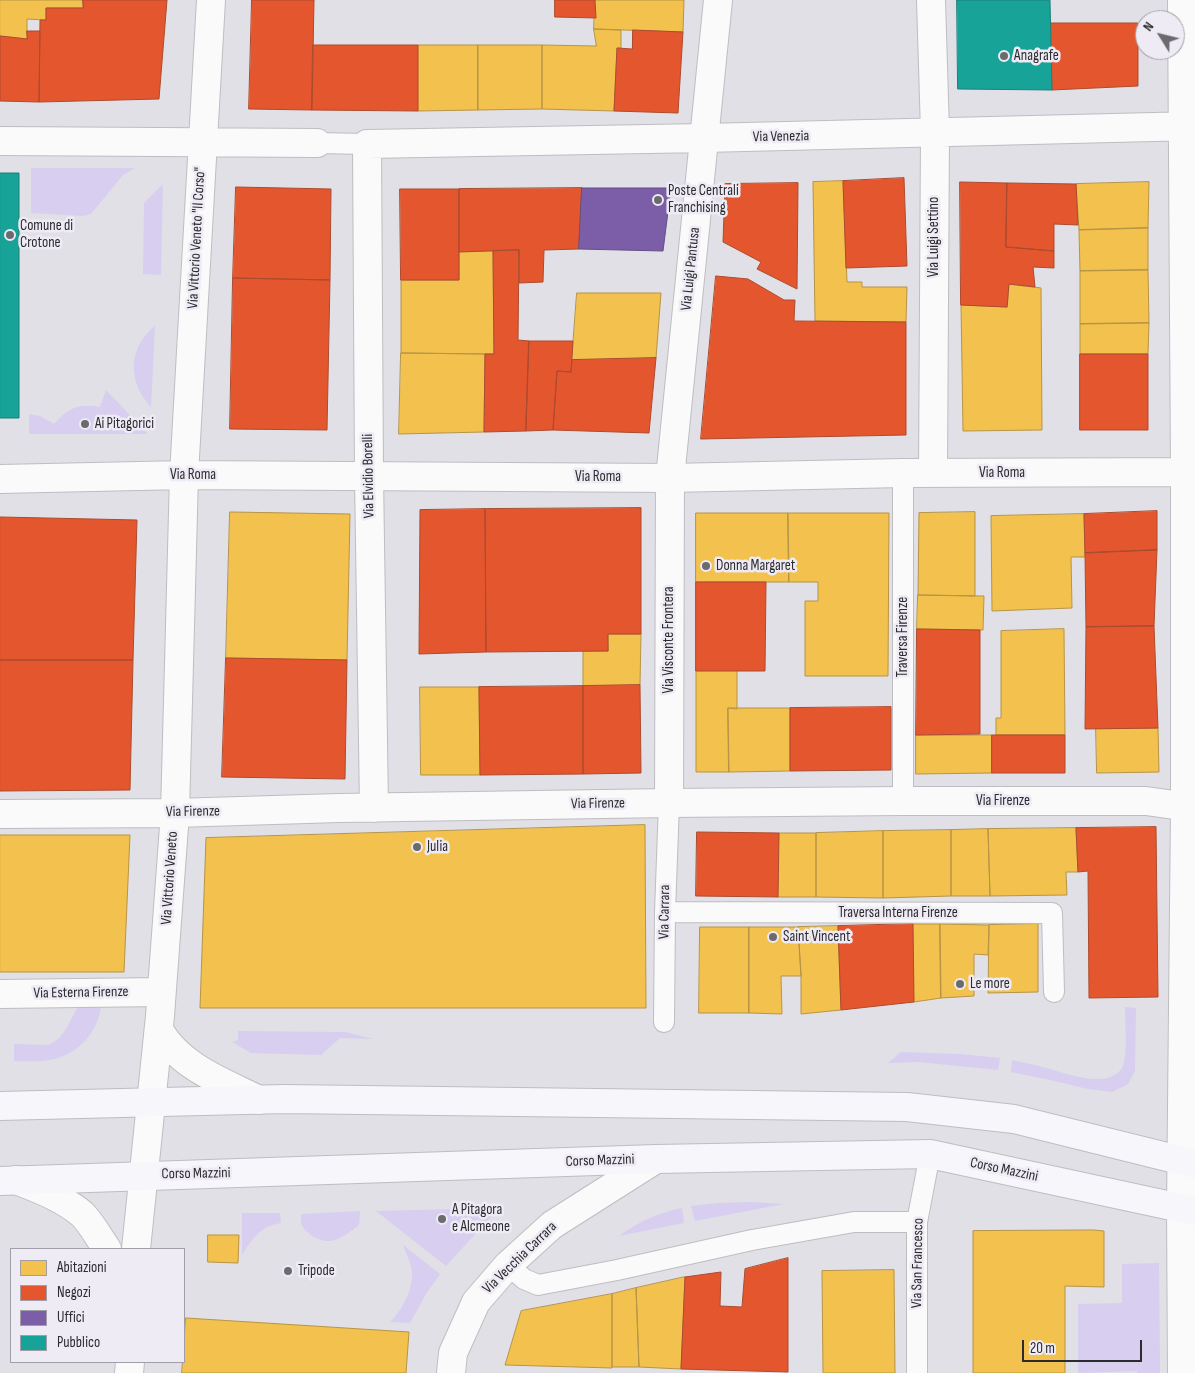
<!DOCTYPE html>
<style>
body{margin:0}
#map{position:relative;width:1195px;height:1373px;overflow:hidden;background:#e1e0e6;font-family:"Sofia Sans Condensed",sans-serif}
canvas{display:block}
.legend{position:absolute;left:10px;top:1248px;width:175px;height:115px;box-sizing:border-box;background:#eeebf5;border:1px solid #a09ea6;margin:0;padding:6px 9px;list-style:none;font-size:15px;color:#2c2b2f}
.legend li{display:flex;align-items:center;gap:10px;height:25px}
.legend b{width:25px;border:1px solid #a09ea6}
.north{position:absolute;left:1135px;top:10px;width:50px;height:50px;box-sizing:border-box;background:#eeebf5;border:1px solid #a09ea6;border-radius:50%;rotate:306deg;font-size:14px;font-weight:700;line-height:20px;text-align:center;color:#2c2b2f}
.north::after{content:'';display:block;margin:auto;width:18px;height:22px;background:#6b6a6f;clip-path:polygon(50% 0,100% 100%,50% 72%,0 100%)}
.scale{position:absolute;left:1022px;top:1340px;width:120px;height:22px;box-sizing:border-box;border:2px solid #2c2b2f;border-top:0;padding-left:6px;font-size:15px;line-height:18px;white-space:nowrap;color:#2c2b2f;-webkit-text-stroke:4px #eeebf5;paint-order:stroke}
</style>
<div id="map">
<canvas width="1195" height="1373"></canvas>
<ul class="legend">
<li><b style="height:14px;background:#f2c14e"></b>Abitazioni</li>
<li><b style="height:14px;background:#e4572e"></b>Negozi</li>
<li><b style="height:14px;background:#7b5ea7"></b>Uffici</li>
<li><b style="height:14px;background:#17a398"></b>Pubblico</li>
</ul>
<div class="north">N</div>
<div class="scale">20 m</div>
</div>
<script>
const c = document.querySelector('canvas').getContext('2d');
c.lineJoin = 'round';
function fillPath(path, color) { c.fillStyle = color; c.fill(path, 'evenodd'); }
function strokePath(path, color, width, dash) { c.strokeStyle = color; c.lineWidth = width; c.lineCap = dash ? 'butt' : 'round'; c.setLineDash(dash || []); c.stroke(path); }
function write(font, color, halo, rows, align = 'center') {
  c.font = font + ' "Sofia Sans Condensed",sans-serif'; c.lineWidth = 5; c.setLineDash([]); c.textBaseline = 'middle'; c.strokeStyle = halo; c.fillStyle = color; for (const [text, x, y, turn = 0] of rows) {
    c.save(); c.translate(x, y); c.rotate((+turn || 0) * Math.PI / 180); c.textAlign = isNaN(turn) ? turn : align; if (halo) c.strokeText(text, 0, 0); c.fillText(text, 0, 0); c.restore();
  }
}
const green = new Path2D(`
 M 31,168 L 135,168 L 123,175 L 91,214 L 83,216 L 31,213 Z
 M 163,184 L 161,275 L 143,274 L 144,203 Z
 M 155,326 L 151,408 C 148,403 143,398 140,392 C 128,367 134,343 155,326 Z
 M 106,390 L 148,434 L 29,434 L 29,414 L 40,416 L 54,424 C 68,408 78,403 100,407 Z
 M 101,1007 C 97,1034 77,1055 50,1060 C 39,1062 26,1061 14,1061 L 14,1044 L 47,1045 C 62,1042 70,1021 77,1008 Z
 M 1125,1007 L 1136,1008 L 1135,1071 L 1128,1084 L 1112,1092 L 1088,1089 L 1050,1080 L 1011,1072 L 1012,1060 C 1023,1062 1035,1065 1046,1068 C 1065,1073 1108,1090 1122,1068 C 1128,1058 1125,1021 1125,1007 Z
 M 238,1031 L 345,1032 L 373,1039 L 340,1038 L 321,1055 L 251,1053 L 232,1042 L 238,1040 Z
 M 901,1052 L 960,1054 L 1000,1058 L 998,1070 L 918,1062 L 888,1063 Z
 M 750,1202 L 784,1204 L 695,1221 L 691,1206 L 718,1203 Z
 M 499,1208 L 446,1266 L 376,1211 Z
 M 682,1208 L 684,1223 L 619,1236 C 638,1222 658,1213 682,1208 Z
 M 360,1211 L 359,1225 C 351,1231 340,1240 330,1241 C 320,1242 303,1233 301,1222 C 301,1219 301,1216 301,1214 Z
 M 242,1213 L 280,1213 L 281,1223 C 259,1227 253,1238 242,1255 Z
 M 403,1245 L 440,1274 L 426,1294 L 410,1323 L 390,1322 C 402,1310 413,1290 412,1272 C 411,1263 406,1253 403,1245 Z
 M 1159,1263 L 1160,1373 L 1137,1373 L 1137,1371 L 1078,1373 L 1078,1304 L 1122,1303 L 1122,1264 Z`);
const homes = new Path2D(`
 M 0,0 L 83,0 L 83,8 L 46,8 L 46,20 L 27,19 L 27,39 L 0,36 Z
 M 595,0 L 684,0 L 683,32 L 594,29 Z
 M 594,29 L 621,30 L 621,48 L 617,48 L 614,111 L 542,109 L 542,45 L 596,46 Z
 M 418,45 L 478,45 L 478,110 L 418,111 Z
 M 478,45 L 542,45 L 542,109 L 478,110 Z
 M 843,181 L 847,282 L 862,282 L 862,287 L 907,287 L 906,322 L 815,321 L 813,182 Z
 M 1149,182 L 1148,228 L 1079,230 L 1076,184 Z
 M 1148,228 L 1148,270 L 1080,271 L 1079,230 Z
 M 493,251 L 494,354 L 401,353 L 401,280 L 459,280 L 459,252 Z
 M 1148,270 L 1149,323 L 1080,324 L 1080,271 Z
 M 1009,284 L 1041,288 L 1042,430 L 963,431 L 961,305 L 1007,307 Z
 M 577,293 L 661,293 L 656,358 L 572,360 Z
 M 1149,323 L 1148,354 L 1080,354 L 1080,324 Z
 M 401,353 L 485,354 L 484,432 L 399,434 Z
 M 230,512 L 350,514 L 347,660 L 226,658 Z
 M 975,512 L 975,596 L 918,595 L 919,513 Z
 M 696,513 L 788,513 L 789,582 L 696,582 Z
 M 788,513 L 889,513 L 888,676 L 805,676 L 805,601 L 818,601 L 818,582 L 789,582 Z
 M 1084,514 L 1085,557 L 1071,557 L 1072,608 L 992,611 L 991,516 Z
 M 918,595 L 984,596 L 983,630 L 917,629 Z
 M 1064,629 L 1065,735 L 996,735 L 996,718 L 1001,718 L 1001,631 Z
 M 608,634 L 641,634 L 640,685 L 583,686 L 583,651 L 608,651 Z
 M 737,670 L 737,709 L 728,708 L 729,772 L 696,772 L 696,671 Z
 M 420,687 L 479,687 L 480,775 L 421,775 Z
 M 728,708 L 790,708 L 790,771 L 729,772 Z
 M 1096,728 L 1158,728 L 1159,772 L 1097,773 Z
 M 916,735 L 992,735 L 992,773 L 916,774 Z
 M 645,825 L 646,1008 L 200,1008 L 206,838 Z
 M 1076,828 L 1078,872 L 1066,872 L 1067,895 L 990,896 L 988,829 Z
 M 988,829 L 990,896 L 951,896 L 951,830 Z
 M 951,830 L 951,896 L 883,898 L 883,831 Z
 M 883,831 L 883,898 L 816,897 L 816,833 Z
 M 779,833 L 816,833 L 816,897 L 778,897 Z
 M 0,835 L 130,835 L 124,972 L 0,972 Z
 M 913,924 L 940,924 L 941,998 L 914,1002 Z
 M 940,924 L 989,925 L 988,955 L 974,954 L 974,996 L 941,998 Z
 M 1038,924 L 1038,992 L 988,993 L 989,925 Z
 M 838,926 L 841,1010 L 801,1014 L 801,976 L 798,927 Z
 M 700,927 L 749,927 L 749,1013 L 699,1013 Z
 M 749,927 L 798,927 L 801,976 L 781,976 L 782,1014 L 749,1013 Z
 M 1094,1230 L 1104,1231 L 1104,1287 L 1065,1286 L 1065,1373 L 973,1373 L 973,1231 Z
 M 208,1235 L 239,1235 L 238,1263 L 208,1262 Z
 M 894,1270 L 895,1373 L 823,1373 L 822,1271 Z
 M 685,1277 L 681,1369 L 639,1367 L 636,1288 Z
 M 636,1288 L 639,1367 L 612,1367 L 612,1294 Z
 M 612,1294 L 612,1368 L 505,1365 L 521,1311 Z
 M 186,1318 L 409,1332 L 406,1373 L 182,1373 Z`);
const shops = new Path2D(`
 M 83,0 L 167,0 L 159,99 L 39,102 L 40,20 L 46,20 L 46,8 L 83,8 Z
 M 252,0 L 314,0 L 312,110 L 249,109 Z
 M 555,0 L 595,0 L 596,18 L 555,17 Z
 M 1050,23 L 1138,23 L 1138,86 L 1052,90 Z
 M 633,30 L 683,32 L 678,113 L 614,111 L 617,48 L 632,49 Z
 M 27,31 L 40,31 L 39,102 L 0,101 L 0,36 L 27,39 Z
 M 313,45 L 418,45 L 418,111 L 312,110 Z
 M 904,178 L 907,266 L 846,268 L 843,181 Z
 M 960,182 L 1007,183 L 1006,247 L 1054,251 L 1054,268 L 1033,267 L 1035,287 L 1009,284 L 1007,307 L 961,305 Z
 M 798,183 L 797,289 L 757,269 L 761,262 L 723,242 L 725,184 Z
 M 1007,183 L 1076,184 L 1078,225 L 1054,224 L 1054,251 L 1006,247 Z
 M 236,187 L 331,189 L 330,280 L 233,278 Z
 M 582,188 L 579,249 L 544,250 L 543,282 L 519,283 L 519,250 L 459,252 L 459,189 Z
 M 400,189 L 459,189 L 459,280 L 401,280 Z
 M 519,250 L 518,340 L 529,341 L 526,431 L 484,432 L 485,354 L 494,354 L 493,251 Z
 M 716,276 L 748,279 L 784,300 L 795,300 L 794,321 L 906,322 L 906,435 L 701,439 Z
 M 233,278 L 330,280 L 327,430 L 230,429 Z
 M 529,341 L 573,341 L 571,372 L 557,371 L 553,430 L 526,431 Z
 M 1080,354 L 1148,354 L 1148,430 L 1080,430 Z
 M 656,358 L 649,433 L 553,430 L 557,371 L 571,372 L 572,360 Z
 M 641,508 L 641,634 L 608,634 L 608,651 L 486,652 L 485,509 Z
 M 485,509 L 486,652 L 419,654 L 420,510 Z
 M 1157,511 L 1157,550 L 1085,553 L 1084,514 Z
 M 0,517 L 137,520 L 133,660 L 0,660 Z
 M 1157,550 L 1154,626 L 1086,627 L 1085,553 Z
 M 696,582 L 766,582 L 765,671 L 696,671 Z
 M 1154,626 L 1158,728 L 1085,729 L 1086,627 Z
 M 917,629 L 980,630 L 980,734 L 916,735 Z
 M 226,658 L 347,660 L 345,779 L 222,777 Z
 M 0,660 L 133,660 L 130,790 L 0,791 Z
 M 640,685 L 641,773 L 583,774 L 583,686 Z
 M 583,686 L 583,774 L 480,775 L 479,687 Z
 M 891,707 L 891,770 L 790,771 L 790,708 Z
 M 992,735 L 1065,735 L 1065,773 L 992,773 Z
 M 1156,827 L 1158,997 L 1089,998 L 1088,871 L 1078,872 L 1076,828 Z
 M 697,832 L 779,833 L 778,897 L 696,896 Z
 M 913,924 L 914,1002 L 841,1010 L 838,926 Z
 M 788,1258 L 788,1372 L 681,1369 L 685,1277 L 721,1272 L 720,1306 L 742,1307 L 745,1269 Z`);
const offices = new Path2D(`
 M 582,188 L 671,188 L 663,251 L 579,249 Z`);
const public = new Path2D(`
 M 957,0 L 1050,0 L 1052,90 L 958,89 Z
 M 0,173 L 19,173 L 19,418 L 0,418 Z`);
const lane = new Path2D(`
 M 317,143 L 367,144
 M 903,801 L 903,473
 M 665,912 L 1052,913 L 1054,992
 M 664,1022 L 665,912 L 669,803
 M 508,1265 L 524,1279 L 538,1285 L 617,1270 L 752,1240 L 854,1222 L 917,1222
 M 917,1373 L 917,1222 L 930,1154`);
const street = new Path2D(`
 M 931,0 L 935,132 L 933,473
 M 1182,0 L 1185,472 L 1185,807 L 1181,1208 L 1182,1373
 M 0,141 L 317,143
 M 0,479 L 184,475 L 670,478 L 903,473 L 1195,472
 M 669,803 L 670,478 L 718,0
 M 374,808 L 369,476 L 367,144 L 704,138 L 1195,126
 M 0,814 L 175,813 L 339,808 L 669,803 L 903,801 L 1146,801 L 1195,808
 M 0,994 L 161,992
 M 159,1030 C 180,1067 223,1082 259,1100
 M 16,1180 C 39,1189 63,1198 82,1214 C 92,1224 99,1238 107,1249
 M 136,1249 L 160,1016 L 175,813 L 184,475 L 211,0
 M 129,1373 L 130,1362
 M 451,1373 L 453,1353 L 476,1302 L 508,1265 L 552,1225 L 656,1159`);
const secondary = new Path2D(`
 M 0,1106 L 284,1099 L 907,1107 L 1014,1119 L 1195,1164
 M 0,1181 L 656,1159 L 930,1154 L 1195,1211`);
const markers = [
 [1004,56,5,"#6b6a6f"],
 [658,200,5,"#6b6a6f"],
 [10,235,5,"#6b6a6f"],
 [85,424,5,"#6b6a6f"],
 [706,566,5,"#6b6a6f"],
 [417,847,5,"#6b6a6f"],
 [773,937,5,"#6b6a6f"],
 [960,984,5,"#6b6a6f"],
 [442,1219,5,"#6b6a6f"],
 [288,1271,5,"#6b6a6f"]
];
const poiNames = [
 ["Anagrafe",1014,56],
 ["Poste Centrali",668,191],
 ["Franchising",668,208],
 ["Comune di",20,226],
 ["Crotone",20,243],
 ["Ai Pitagorici",95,424],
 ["Donna Margaret",716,566],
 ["Julia",427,847],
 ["Saint Vincent",783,937],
 ["Le more",970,984],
 ["A Pitagora",452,1210],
 ["e Alcmeone",452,1227],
 ["Tripode",298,1271]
];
const streetNames = [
 ["Via Venezia",781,137,-1],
 ["Via Luigi Settino",934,237,-90],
 ["Via Vittorio Veneto \"Il Corso\"",197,238,-87],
 ["Via Luigi Pantusa",691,269,-84],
 ["Via Roma",1002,473],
 ["Via Roma",193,475],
 ["Via Elvidio Borelli",369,476,-91],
 ["Via Roma",598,477],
 ["Traversa Firenze",903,637,-90],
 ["Via Visconte Frontera",669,640,-90],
 ["Via Firenze",1003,801],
 ["Via Firenze",598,804,-1],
 ["Via Firenze",193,812,-1],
 ["Via Vittorio Veneto",170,878,-86],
 ["Via Carrara",665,912,-89],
 ["Traversa Interna Firenze",898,913],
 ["Via Esterna Firenze",81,993,-1],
 ["Corso Mazzini",600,1161,-2],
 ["Corso Mazzini",1004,1170,12],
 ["Corso Mazzini",196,1174,-1],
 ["Via Vecchia Carrara",520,1258,-44],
 ["Via San Francesco",918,1263,-89]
];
fillPath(green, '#d7cef0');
fillPath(homes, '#f2c14e');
strokePath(homes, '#b79445', 1);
fillPath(shops, '#e4572e');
strokePath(shops, '#ad4a2e', 1);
fillPath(offices, '#7b5ea7');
strokePath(offices, '#634f83', 1);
fillPath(public, '#17a398');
strokePath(public, '#1d7f78', 1);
strokePath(lane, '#bebdc1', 22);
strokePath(street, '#bebdc1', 30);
strokePath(secondary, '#bebdc1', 30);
strokePath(lane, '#fafafb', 20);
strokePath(street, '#fafafb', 28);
strokePath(secondary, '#f7f6fa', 28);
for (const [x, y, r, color] of markers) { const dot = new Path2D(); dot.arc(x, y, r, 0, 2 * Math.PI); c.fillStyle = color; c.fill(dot); strokePath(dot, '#eeebf5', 2); }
write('15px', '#2c2b2f', '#eeebf5', poiNames, 'left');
write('15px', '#2c2b2f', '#eeebf5', streetNames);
</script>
